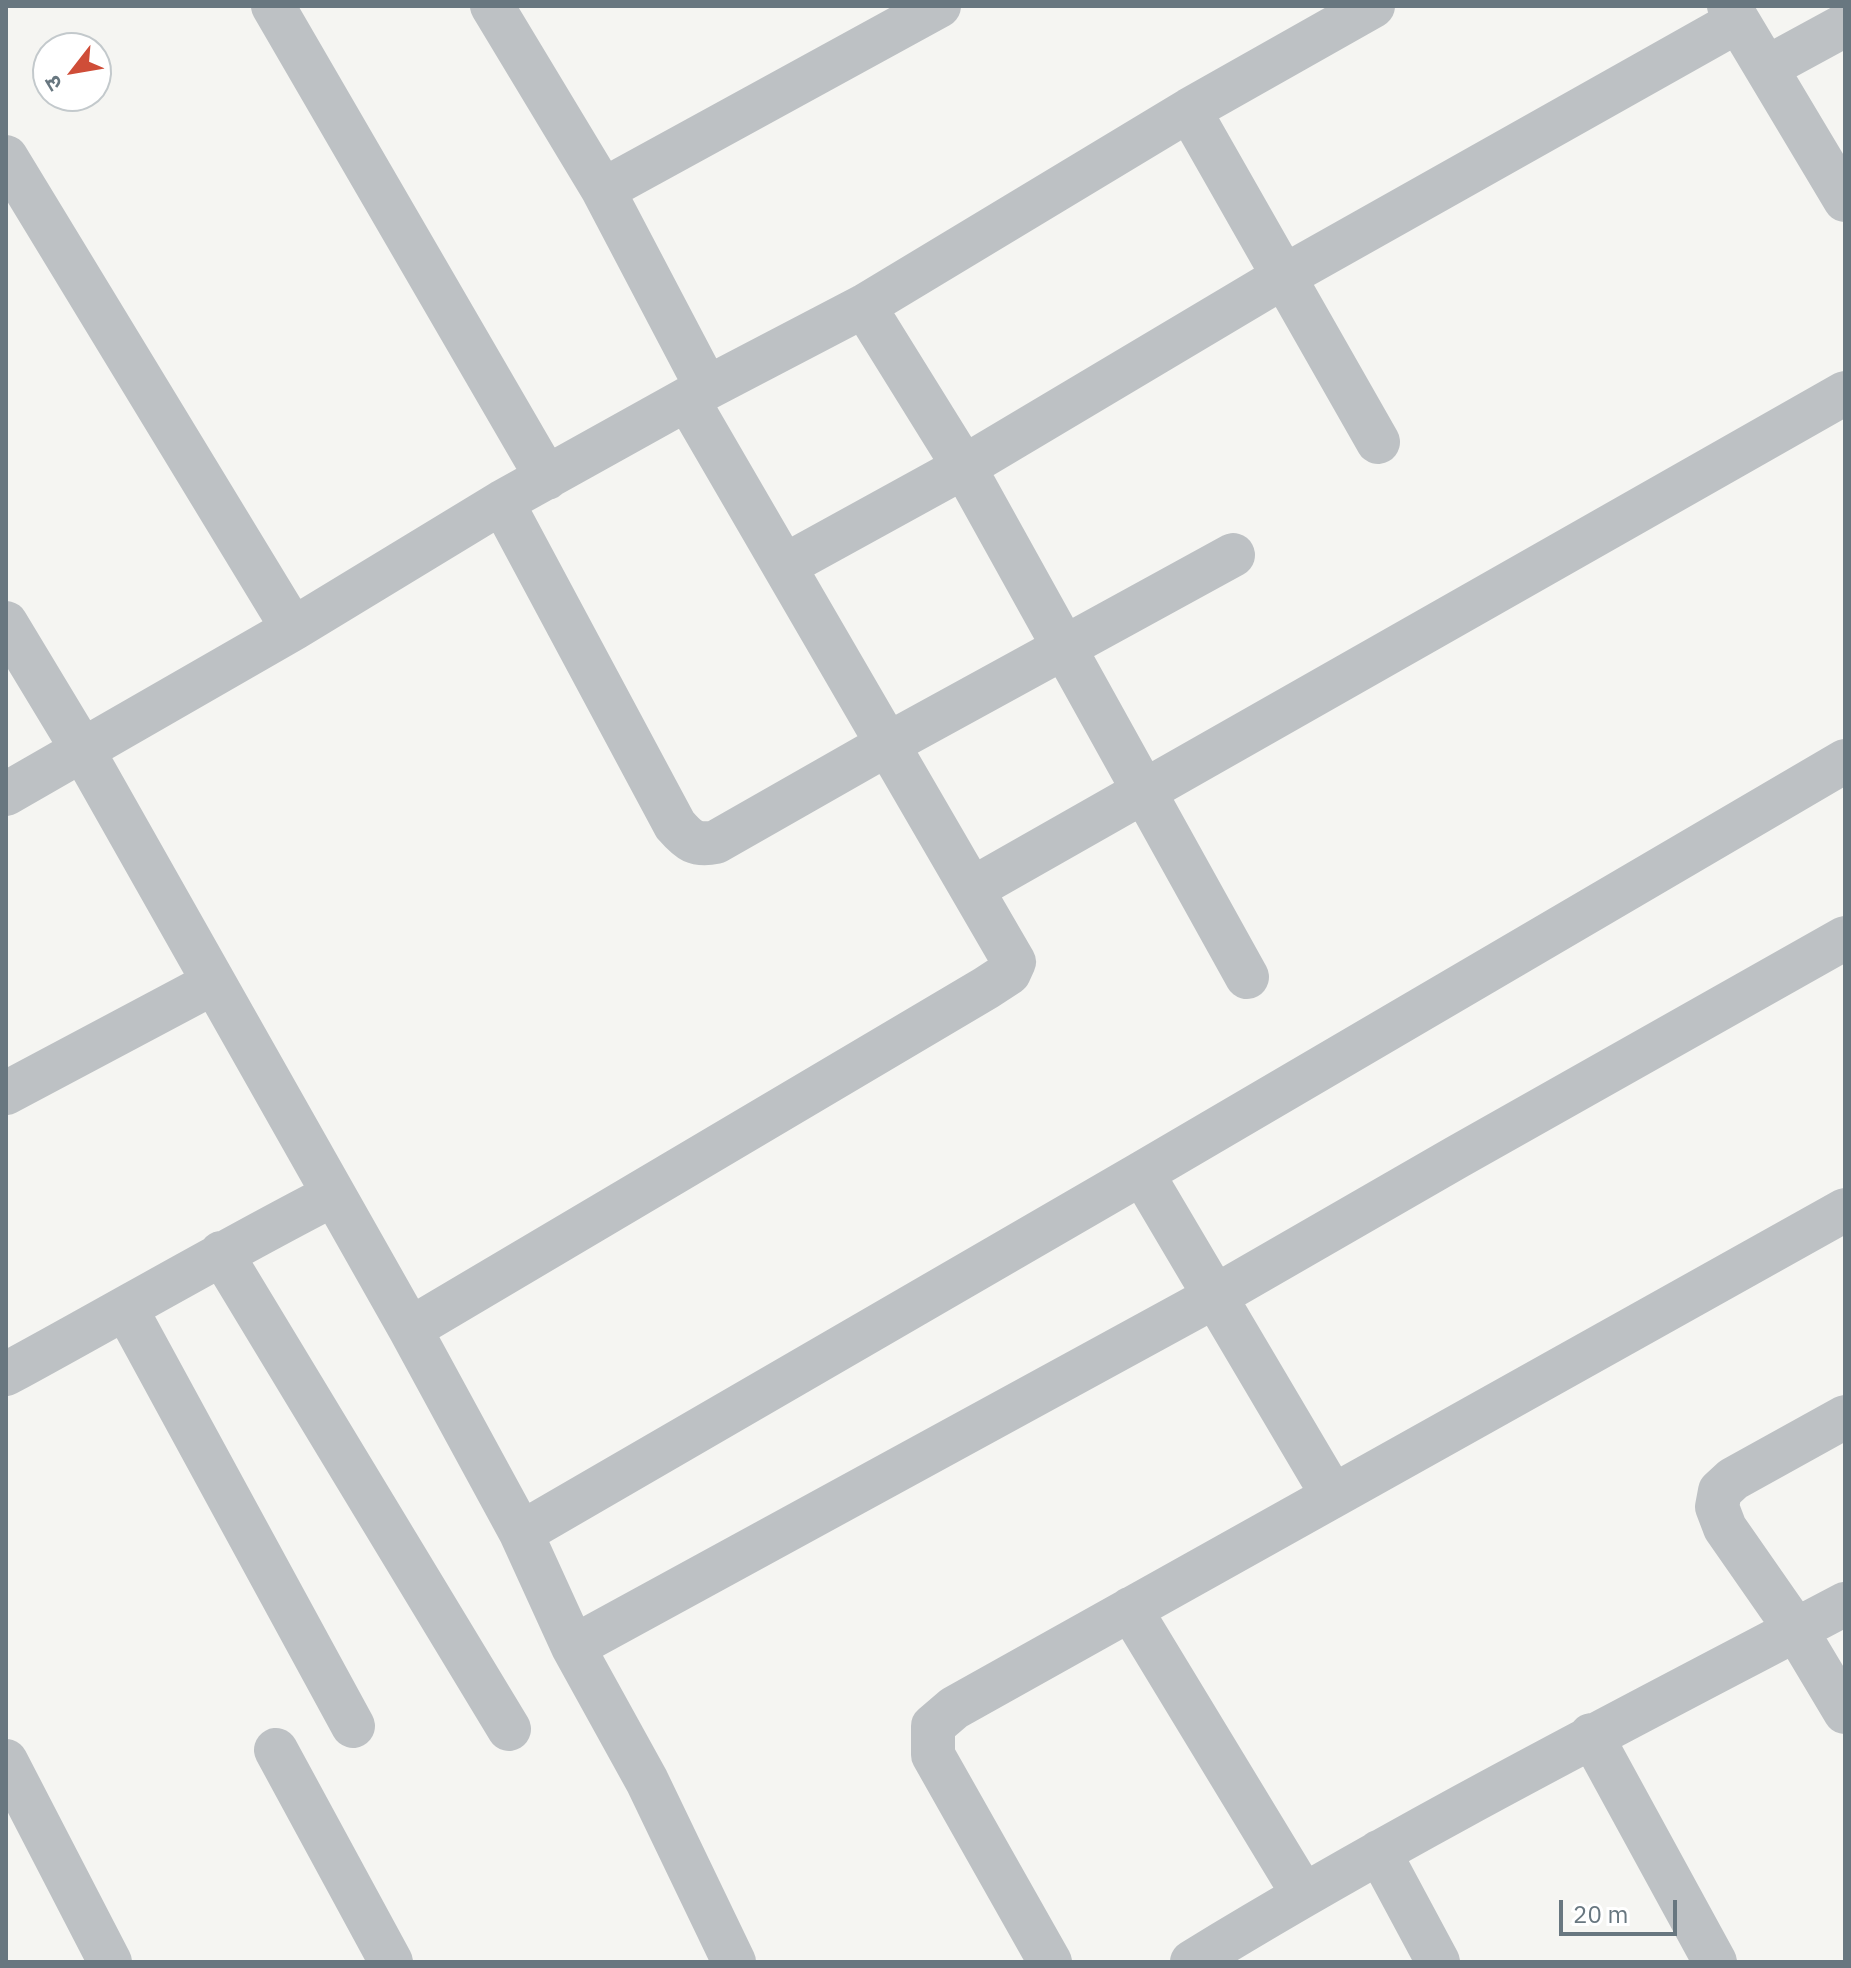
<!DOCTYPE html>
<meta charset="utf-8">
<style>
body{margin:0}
#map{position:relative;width:1851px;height:1968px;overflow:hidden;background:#f5f5f2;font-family:"IBM Plex Sans","Noto Sans Devanagari",sans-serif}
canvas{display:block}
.frame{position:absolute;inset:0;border:8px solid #687780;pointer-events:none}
.north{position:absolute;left:32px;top:32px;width:80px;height:80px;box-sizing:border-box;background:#fff;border:2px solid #c3c9cc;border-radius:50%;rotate:239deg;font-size:22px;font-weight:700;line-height:32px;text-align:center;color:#687780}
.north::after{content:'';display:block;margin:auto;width:28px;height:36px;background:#cf4d38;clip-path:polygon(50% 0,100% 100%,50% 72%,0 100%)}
.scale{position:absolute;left:1559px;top:1900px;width:118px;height:36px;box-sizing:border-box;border:4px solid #687780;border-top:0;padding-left:10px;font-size:24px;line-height:28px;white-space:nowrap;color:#687780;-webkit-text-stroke:6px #fff;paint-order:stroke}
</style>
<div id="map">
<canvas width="1851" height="1968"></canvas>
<div class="frame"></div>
<div class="north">उ</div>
<div class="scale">20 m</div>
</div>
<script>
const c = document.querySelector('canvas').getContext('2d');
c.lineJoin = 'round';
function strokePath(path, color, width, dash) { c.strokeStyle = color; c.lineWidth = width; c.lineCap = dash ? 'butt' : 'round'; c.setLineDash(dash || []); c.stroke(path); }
const minor = new Path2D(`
 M 273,6 L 547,478
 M 492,6 L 603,190
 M 1729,6 L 1845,200
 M 1766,68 L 1845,25
 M 1189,110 L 1378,442
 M 6,157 L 293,629
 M 864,306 L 964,467 L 1247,977
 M 707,388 L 603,190 L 939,6
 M 502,502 L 675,825 C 689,841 695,846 716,842 L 888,744 L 1233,555
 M 784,566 L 964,467 L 1283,277 L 1738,21
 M 6,623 L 82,749 L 410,1329 L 521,1533 L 573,1647 L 647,1781 L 734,1962
 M 6,794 L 293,629 L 502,502 L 707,388 L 864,306 L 1189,110 L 1373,6
 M 972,889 L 1845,393
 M 6,1093 L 213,983
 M 1142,1173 L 1333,1496
 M 221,1253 L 509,1729
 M 126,1309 L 353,1726
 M 410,1329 L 986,988 L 1009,973 L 1014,962 L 687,399
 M 6,1374 C 115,1315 222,1252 333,1195
 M 1845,1417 L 1733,1479 L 1720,1491 L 1717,1507 L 1725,1528 L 1796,1630 L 1845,1712
 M 521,1533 L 1142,1173 L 1845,761
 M 1130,1609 L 1303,1894
 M 573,1647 L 1214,1297 L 1457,1157 L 1845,938
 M 1591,1735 L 1715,1962
 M 276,1750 L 391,1962
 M 6,1761 L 110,1962
 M 1379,1852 L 1438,1962
 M 1050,1962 L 933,1755 L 933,1726 L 954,1708 L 1845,1210
 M 1192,1962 C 1404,1832 1625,1720 1845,1604`);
strokePath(minor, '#bdc1c4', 44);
</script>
